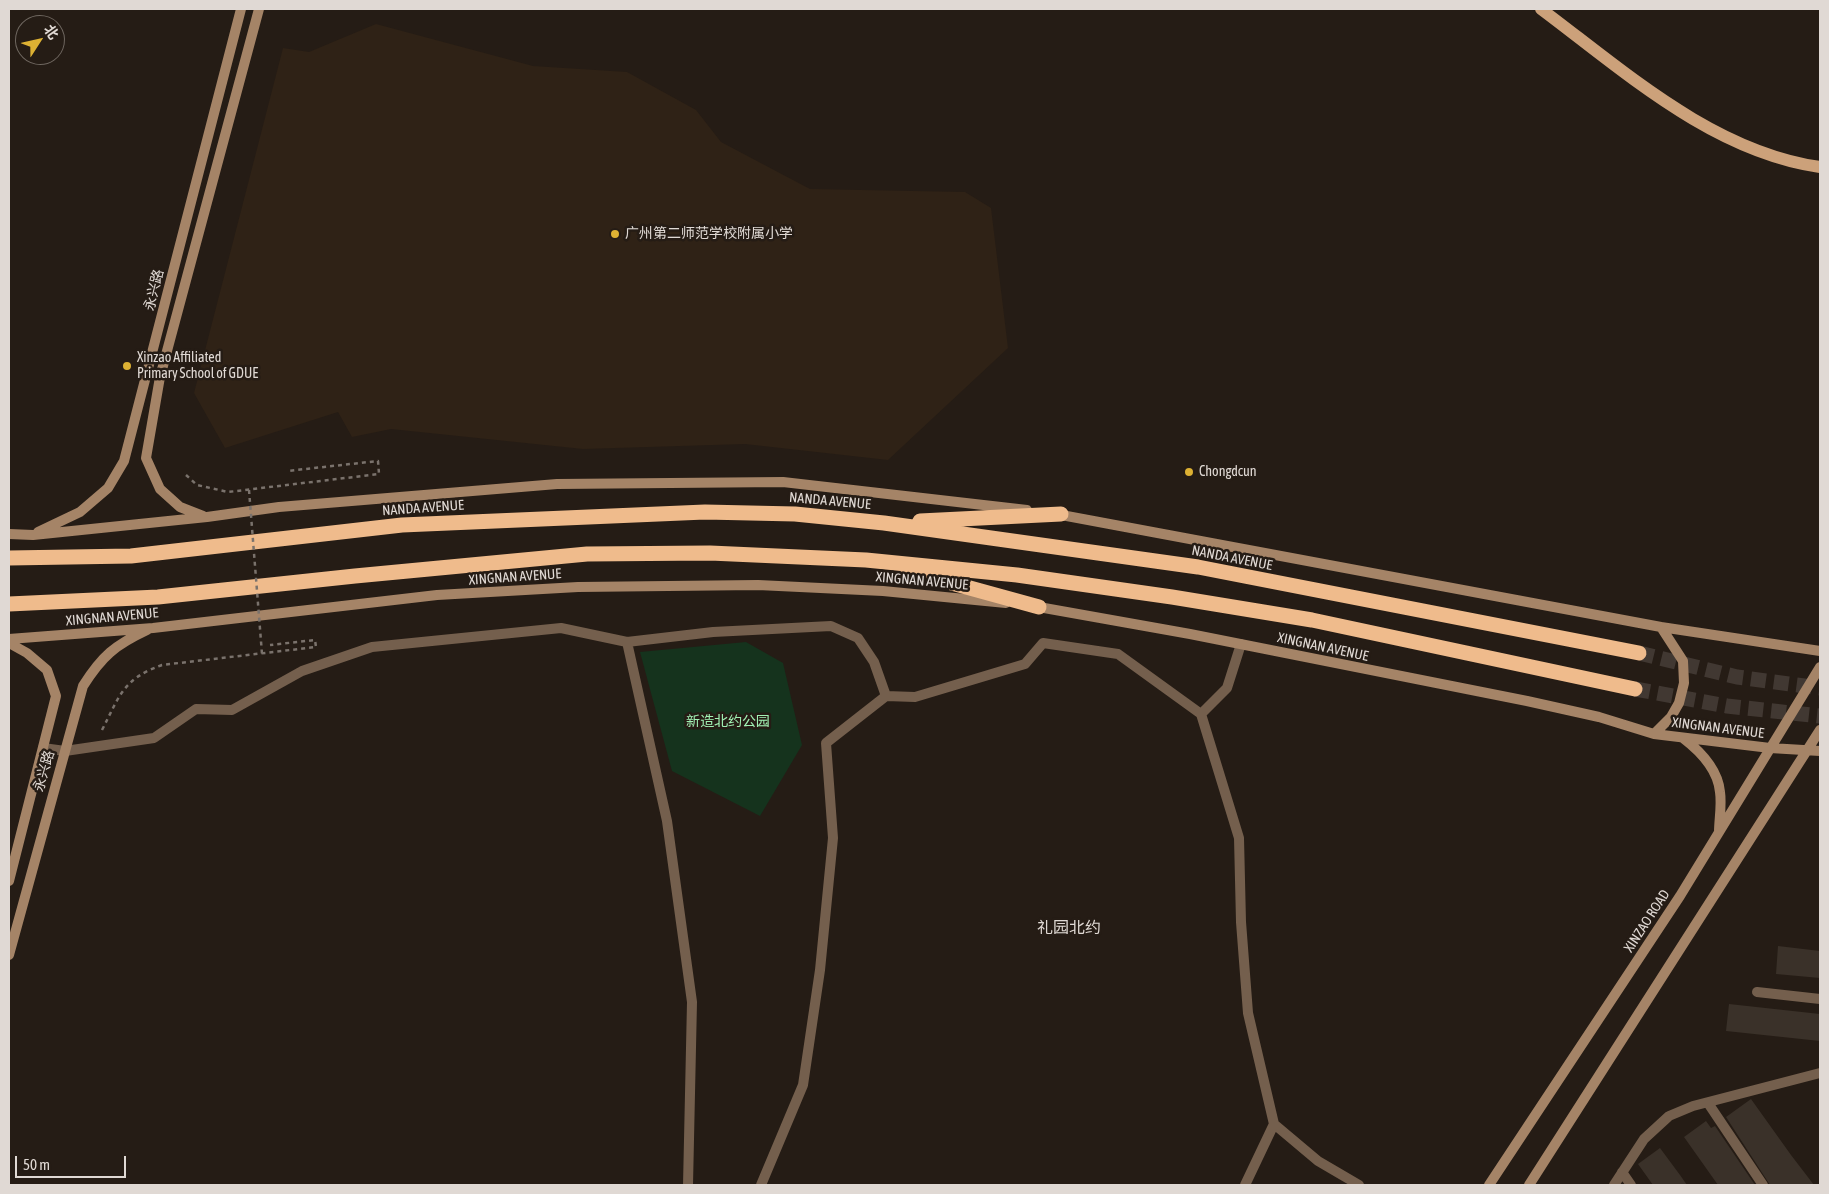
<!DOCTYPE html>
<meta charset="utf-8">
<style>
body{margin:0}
#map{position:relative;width:1829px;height:1194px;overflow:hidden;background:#251c15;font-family:"Asap Condensed","Noto Sans SC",sans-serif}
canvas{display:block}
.frame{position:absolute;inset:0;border:10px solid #e0d9d4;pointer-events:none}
.north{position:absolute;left:15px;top:15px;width:50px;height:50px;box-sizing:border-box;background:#251c15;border:1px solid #706861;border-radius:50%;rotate:55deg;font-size:14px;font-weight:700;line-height:20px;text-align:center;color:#e0d9d4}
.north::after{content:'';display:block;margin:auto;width:18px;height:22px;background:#ddb133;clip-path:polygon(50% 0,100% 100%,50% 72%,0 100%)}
.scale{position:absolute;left:15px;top:1156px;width:111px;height:22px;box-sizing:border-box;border:2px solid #e0d9d4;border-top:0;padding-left:6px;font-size:15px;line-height:18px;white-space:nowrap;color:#e0d9d4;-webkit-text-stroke:4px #251c15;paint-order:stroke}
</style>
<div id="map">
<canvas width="1829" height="1194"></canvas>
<div class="frame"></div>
<div class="north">北</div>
<div class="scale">50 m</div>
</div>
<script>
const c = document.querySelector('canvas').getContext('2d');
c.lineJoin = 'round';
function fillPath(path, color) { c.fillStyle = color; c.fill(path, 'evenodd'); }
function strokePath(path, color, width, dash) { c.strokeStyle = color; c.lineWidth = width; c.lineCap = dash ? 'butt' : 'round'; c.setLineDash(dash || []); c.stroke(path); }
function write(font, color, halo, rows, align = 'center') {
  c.font = font + ' "Asap Condensed","Noto Sans SC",sans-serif'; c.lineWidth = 5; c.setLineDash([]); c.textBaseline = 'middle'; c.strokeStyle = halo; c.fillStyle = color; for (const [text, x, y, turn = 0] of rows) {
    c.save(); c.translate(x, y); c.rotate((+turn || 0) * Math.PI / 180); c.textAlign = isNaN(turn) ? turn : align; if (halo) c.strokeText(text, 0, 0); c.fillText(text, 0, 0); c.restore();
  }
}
const built = new Path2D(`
 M 376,24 L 533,66 L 627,72 L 696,110 L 721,142 L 810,189 L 965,192 L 991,208 L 1008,348 L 888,460 L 745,444 L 583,449 L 391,429 L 352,437 L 338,412 L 225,448 L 194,393 L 283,48 L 309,52 Z`);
const green = new Path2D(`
 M 746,642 L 783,663 L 802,745 L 760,816 L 672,771 L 640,652 Z`);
const building = new Path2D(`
 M 1778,946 L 1820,951 L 1820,978 L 1776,974 Z
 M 1729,1004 L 1820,1014 L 1820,1041 L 1726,1031 Z
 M 1751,1099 L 1791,1155 L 1814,1185 L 1770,1185 L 1726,1117 Z
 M 1706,1121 L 1711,1128 L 1715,1126 L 1755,1185 L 1718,1185 L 1684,1137 Z
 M 1660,1148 L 1680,1175 L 1687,1185 L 1653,1185 L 1638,1164 Z`);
const highwayTunnel = new Path2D(`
 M 1639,653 L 1737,677 L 1820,688
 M 1635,689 L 1727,706 L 1820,716`);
const path = new Path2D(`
 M 186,475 L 197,485 L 228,492 L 379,474 L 378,461 L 287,471
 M 102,730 C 120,695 123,679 162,665 L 316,647 L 315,640 L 270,645`);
const street = new Path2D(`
 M 627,642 L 667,821 L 692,1002 L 688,1185
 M 1201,714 L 1227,688 L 1241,644
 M 43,748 L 65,751 L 154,738 L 196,709 L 232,710 L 302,671 L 372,647 L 561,628 L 627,642 L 713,632 L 831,626 L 858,638 L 874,662 L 886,696
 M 1757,992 L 1820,999
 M 1708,1103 L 1763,1185
 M 1622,1172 L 1631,1185
 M 761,1185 L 803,1085 L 820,970 L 833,838 L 826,743 L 886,696 L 915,697 L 1025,664 L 1043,643 L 1118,654 L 1201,714 L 1239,838 L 1241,922 L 1248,1013 L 1274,1124 L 1318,1161 L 1359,1185
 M 1245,1185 L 1274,1124
 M 1614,1185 L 1644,1139 L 1669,1116 L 1693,1106 L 1820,1073`);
const secondary = new Path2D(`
 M 1056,514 L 1661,627 L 1820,651
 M 203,516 L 180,507 L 160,489 L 146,458 L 160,377 L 259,9
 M 38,532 L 80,512 L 108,488 L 124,461 L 241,9
 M 9,534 L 33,535 L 207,517 L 279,507 L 557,484 L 783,482 L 1027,510
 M 1033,606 L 1190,634 L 1527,701 L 1599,717 L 1654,734 L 1770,748 L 1820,751
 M 9,639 L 153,628 L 437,595 L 578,587 L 758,585 L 883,591 L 1006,603
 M 9,643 L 27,653 L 47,670 L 56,696 L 9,881
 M 1654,734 L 1671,717 L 1679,703 L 1684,683 L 1683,661 L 1661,627
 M 1683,738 C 1700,751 1718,770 1720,792 C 1722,805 1719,820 1719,832
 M 9,955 L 83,686 C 102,656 115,645 147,630
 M 1489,1185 L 1680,896 L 1820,667
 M 1529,1185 L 1820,730`);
const primary = new Path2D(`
 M 1541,9 C 1624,71 1713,152 1820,167`);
const highway = new Path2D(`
 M 920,521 L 1061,514
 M 9,558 L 131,556 L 402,525 L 705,512 L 795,514 L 884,523 L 1198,567 L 1639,653
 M 908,571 L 1039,607
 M 9,604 L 158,597 L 355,576 L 587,554 L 710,553 L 866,560 L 1017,575 L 1172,597 L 1312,620 L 1635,689`);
const pathBridge = new Path2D(`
 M 249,490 L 262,654`);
const markers = [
 [615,234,5,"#ddb133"],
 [127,366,5,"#ddb133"],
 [1189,472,5,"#ddb133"]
];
const poiNames = [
 ["广州第二师范学校附属小学",625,234],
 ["Xinzao Affiliated",137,358],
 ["Primary School of GDUE",137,374],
 ["Chongdcun",1199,472]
];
const streetNames = [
 ["永兴路",154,290,-76],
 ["NANDA AVENUE",830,501,5],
 ["NANDA AVENUE",423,508,-4],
 ["NANDA AVENUE",1232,558,11],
 ["XINGNAN AVENUE",515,577,-4],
 ["XINGNAN AVENUE",922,581,5],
 ["XINGNAN AVENUE",112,617,-5],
 ["XINGNAN AVENUE",1323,647,12],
 ["XINGNAN AVENUE",1718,728,7],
 ["永兴路",44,771,-74],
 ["XINZAO ROAD",1647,921,-57]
];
const parkNames = [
 ["新造北约公园",728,722]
];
const quarterNames = [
 ["礼园北约",1069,928]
];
fillPath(built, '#2f2216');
fillPath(green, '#15331d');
fillPath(building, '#3a3129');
strokePath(highwayTunnel, '#413832', 15, [15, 8]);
strokePath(path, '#7a726c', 2.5, [4, 4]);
strokePath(street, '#745f4d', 10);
strokePath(secondary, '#a58467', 10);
strokePath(primary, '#cca17a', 12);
strokePath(highway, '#efbb8c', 15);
strokePath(pathBridge, '#7a726c', 2.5, [4, 4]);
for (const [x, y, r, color] of markers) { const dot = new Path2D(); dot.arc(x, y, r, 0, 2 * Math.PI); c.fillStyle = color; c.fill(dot); strokePath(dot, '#251c15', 2); }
write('14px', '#e0d9d4', '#251c15', poiNames, 'left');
write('14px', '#e0d9d4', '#251c15', streetNames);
write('14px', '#a1f1b4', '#251c15', parkNames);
write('16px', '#e0d9d4', '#251c15', quarterNames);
</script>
